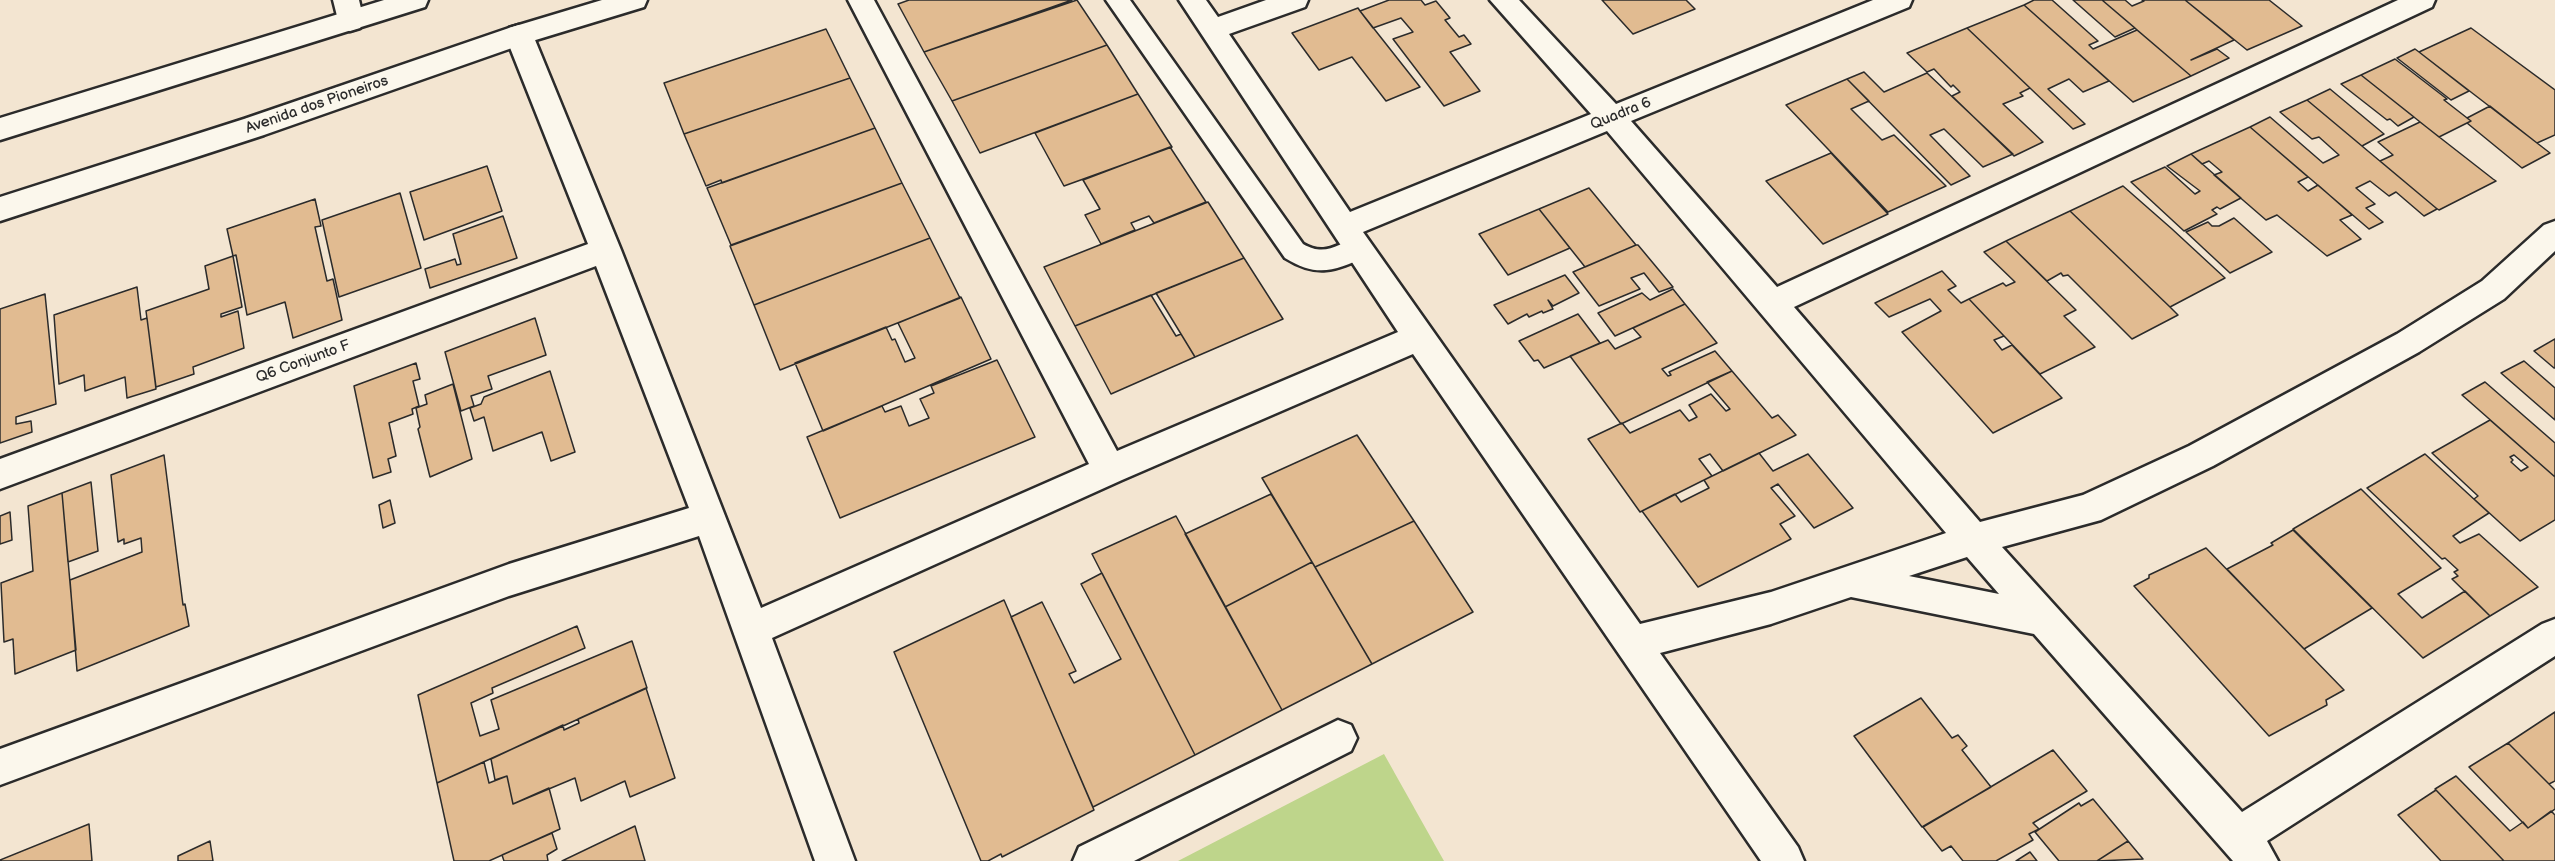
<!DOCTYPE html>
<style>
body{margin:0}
canvas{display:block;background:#f3e5d1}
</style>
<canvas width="2555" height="861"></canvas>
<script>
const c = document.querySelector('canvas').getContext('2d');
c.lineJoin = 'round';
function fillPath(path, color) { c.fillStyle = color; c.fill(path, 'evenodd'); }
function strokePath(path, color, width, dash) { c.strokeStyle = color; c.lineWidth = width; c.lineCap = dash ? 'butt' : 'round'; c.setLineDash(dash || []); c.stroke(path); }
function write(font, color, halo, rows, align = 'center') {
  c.font = font + ' "Balsamiq Sans",sans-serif'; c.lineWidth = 6; c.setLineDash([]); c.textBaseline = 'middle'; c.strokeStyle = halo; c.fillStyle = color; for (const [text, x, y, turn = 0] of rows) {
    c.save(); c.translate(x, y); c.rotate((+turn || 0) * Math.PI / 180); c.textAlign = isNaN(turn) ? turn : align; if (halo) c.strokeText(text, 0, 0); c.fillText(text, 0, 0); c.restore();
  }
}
const green = new Path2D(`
 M 1384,754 L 1444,861 L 1178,861 Z`);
const building = new Path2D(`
 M 909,0 L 1072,0 L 924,52 L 898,4 Z
 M 1077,0 L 1107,45 L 952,101 L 924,52 Z
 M 1389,0 L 1421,0 L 1425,5 L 1436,1 L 1450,18 L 1445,20 L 1459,37 L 1464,35 L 1471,44 L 1450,52 L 1480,91 L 1444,106 L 1393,39 L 1413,32 L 1401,18 L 1373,28 L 1360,11 Z
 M 1602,0 L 1686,0 L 1695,9 L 1633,34 Z
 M 2034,0 L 2052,0 L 2098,41 L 2089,45 L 2093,49 L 2137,30 L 2191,76 L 2133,102 L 2024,5 Z
 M 2073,0 L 2102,0 L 2135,28 L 2115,37 Z
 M 2102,0 L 2125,0 L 2132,6 L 2144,1 L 2142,0 L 2185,0 L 2234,40 L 2191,60 L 2217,49 L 2229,58 L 2191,76 Z
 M 2185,0 L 2269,0 L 2302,26 L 2247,50 Z
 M 2024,5 L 2109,81 L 2083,92 L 2069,79 L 2048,89 L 2085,124 L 2073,129 L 1967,28 Z
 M 1358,8 L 1360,11 L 1420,87 L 1386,101 L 1352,57 L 1319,70 L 1292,33 Z
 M 1967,28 L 2030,88 L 2020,93 L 2023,96 L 2003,104 L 2043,142 L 2014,156 L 1952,96 L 1960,92 L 1953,85 L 1951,87 L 1934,69 L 1927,72 L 1907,53 Z
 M 2471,28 L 2555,90 L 2555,135 L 2537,143 L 2419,52 Z
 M 826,29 L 850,78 L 684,134 L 664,83 Z
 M 1107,45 L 1138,94 L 980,153 L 952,101 Z
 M 2415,49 L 2419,52 L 2469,91 L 2451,100 L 2397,58 Z
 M 2395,59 L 2447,99 L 2444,100 L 2471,121 L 2439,137 L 2361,75 Z
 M 1864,72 L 1884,92 L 1927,73 L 2013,154 L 1983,167 L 1944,129 L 1930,135 L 1970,176 L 1951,185 L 1847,79 Z
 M 2361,75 L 2414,117 L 2398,126 L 2390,119 L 2387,120 L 2341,84 Z
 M 850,78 L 875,128 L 722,183 L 721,180 L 706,186 L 684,134 Z
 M 1847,79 L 1869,101 L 1851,109 L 1882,140 L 1894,135 L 1946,186 L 1888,212 L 1786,105 Z
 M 2330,89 L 2384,134 L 2362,146 L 2307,100 Z
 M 1138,94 L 1172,147 L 1064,186 L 1035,133 Z
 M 2307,100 L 2436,208 L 2437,209 L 2424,216 L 2396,192 L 2389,196 L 2370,181 L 2356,188 L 2375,204 L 2366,208 L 2383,222 L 2369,229 L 2250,127 L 2270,117 L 2323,163 L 2339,155 L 2319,137 L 2312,139 L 2280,112 Z
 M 2490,106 L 2537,143 L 2550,153 L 2522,168 L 2467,123 L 2471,121 L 2467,118 Z
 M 2420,122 L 2493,179 L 2496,181 L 2439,210 L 2436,208 L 2380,161 L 2393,155 L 2378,142 Z
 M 2250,127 L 2308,177 L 2298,182 L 2308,191 L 2318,185 L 2352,215 L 2340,220 L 2361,239 L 2327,256 L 2277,215 L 2266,220 L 2214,175 L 2222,172 L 2209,161 L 2202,164 L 2191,154 Z
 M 875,128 L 902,183 L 731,245 L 707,188 Z
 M 1170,147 L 1206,202 L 1154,223 L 1149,216 L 1131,223 L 1135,230 L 1101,244 L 1085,215 L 1100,209 L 1083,180 Z
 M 1831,153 L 1888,214 L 1823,244 L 1766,181 Z
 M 2191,154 L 2241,198 L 2220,209 L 2217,207 L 2212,210 L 2217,214 L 2184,231 L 2131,182 L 2165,167 L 2195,194 L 2200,191 L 2167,166 Z
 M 487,166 L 502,211 L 424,240 L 410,192 Z
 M 902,183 L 930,238 L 754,305 L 730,246 Z
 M 2123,186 L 2172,229 L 2225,278 L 2170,307 L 2070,211 Z
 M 1589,188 L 1636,245 L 1585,267 L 1539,209 Z
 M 400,193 L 421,268 L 339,297 L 322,220 Z
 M 315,199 L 321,226 L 315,227 L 327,281 L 333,279 L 342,320 L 293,338 L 285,302 L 247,315 L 236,255 L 233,256 L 227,229 Z
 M 1208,202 L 1244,258 L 1075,326 L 1044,267 Z
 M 1539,209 L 1570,248 L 1508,275 L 1479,234 Z
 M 2070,211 L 2170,307 L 2178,315 L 2132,339 L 2068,275 L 2063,276 L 2061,273 L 2047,281 L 2006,241 Z
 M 503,216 L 517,258 L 430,288 L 425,269 L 455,259 L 457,265 L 461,264 L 453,234 Z
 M 2234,218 L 2272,252 L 2230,273 L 2186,232 L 2208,222 L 2212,226 L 2219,226 Z
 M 930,238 L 960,298 L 780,370 L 754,305 Z
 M 2006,241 L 2076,310 L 2064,316 L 2095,347 L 2040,374 L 1969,299 L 2003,283 L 2006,286 L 2015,282 L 1984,252 Z
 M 1636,245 L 1638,245 L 1673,287 L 1659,292 L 1644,273 L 1631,278 L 1640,289 L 1599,306 L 1573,272 Z
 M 233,256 L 242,307 L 221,314 L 221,317 L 238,311 L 244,348 L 193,367 L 194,374 L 156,387 L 146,311 L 209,289 L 205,266 Z
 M 1244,258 L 1283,319 L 1195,357 L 1156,293 Z
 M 1942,271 L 1956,286 L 1948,290 L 1961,303 L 1969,299 L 2004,336 L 1994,340 L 2002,350 L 2012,345 L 2062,398 L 1993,433 L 1902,332 L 1941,311 L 1930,299 L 1889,317 L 1875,303 Z
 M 1565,275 L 1579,293 L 1553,306 L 1548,300 L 1553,309 L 1543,313 L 1542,311 L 1529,317 L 1527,314 L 1508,324 L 1494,305 Z
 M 137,287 L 141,320 L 147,318 L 156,389 L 127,398 L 125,377 L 85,391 L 84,375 L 59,384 L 54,315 Z
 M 1673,289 L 1685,304 L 1615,336 L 1598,313 L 1642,293 L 1650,300 Z
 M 45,294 L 56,404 L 16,417 L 16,424 L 31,421 L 32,432 L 0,443 L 0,309 Z
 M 1151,295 L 1176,336 L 1181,334 L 1195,357 L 1111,394 L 1075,326 Z
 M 961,297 L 991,359 L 823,431 L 795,363 L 886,327 L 892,340 L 895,339 L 905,362 L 915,358 L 898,323 Z
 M 1685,304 L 1717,343 L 1662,369 L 1668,376 L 1671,375 L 1669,372 L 1715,351 L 1732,371 L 1621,424 L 1570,356 L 1608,340 L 1615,349 L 1641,337 L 1633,328 Z
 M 1578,314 L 1600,343 L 1544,368 L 1538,360 L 1534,361 L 1519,341 Z
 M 535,318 L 546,355 L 488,376 L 492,389 L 471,396 L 474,406 L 461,411 L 445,352 Z
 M 2555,339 L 2555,368 L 2554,368 L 2534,351 Z
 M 997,360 L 1035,437 L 840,518 L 807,437 L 882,406 L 885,412 L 901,406 L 909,426 L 929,418 L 920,399 L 934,393 L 931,386 Z
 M 2524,361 L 2555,388 L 2555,420 L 2501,373 Z
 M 416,363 L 420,379 L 413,381 L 419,406 L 412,409 L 413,414 L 389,423 L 396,456 L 388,459 L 391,472 L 373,478 L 354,386 Z
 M 550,371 L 575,452 L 551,461 L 542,432 L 493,451 L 484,417 L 474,421 L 470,408 L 481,404 L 484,397 Z
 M 1732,371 L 1772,418 L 1778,415 L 1796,435 L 1723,471 L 1710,454 L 1699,459 L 1712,476 L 1640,512 L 1588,439 L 1622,423 L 1630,433 L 1680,410 L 1689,421 L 1697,417 L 1689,405 L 1711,394 L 1726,411 L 1730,409 L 1707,382 Z
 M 2485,382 L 2555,443 L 2555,477 L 2462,395 Z
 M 453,384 L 472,459 L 430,477 L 418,429 L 420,427 L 416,408 L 427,404 L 425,395 Z
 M 2490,420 L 2555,477 L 2555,520 L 2520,541 L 2474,499 L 2478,496 L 2432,453 ZM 2514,455 L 2528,467 L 2521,471 L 2511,462 L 2513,460 L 2510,457 Z
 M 1357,435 L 1414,521 L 1315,567 L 1262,478 Z
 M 1759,453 L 1773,471 L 1808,454 L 1853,508 L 1814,528 L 1778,484 L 1771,488 L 1795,516 L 1780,524 L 1791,539 L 1698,587 L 1642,511 L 1675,494 L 1681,502 L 1709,488 L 1704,480 Z
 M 2425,454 L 2489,513 L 2453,536 L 2460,543 L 2479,534 L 2538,587 L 2490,616 L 2452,579 L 2458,576 L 2454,572 L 2458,570 L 2445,558 L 2442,559 L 2367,488 Z
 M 164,455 L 183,605 L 185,604 L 189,626 L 77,671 L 70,580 L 142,552 L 141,538 L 124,544 L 124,539 L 118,542 L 111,475 Z
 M 91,482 L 98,551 L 68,562 L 62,493 Z
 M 2361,489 L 2441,568 L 2398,594 L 2422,618 L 2465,591 L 2490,616 L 2423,658 L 2293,529 Z
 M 62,493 L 76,650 L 15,674 L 13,639 L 4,642 L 1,583 L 33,571 L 28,506 Z
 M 1271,494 L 1312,562 L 1225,607 L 1185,534 Z
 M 390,500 L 395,523 L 383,528 L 379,505 Z
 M 10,512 L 12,540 L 0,544 L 0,516 Z
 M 1176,516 L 1282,710 L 1195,755 L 1092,554 Z
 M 1414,521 L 1473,612 L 1372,664 L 1315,567 Z
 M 2293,530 L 2372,608 L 2304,649 L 2227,569 L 2273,545 L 2271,543 Z
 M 2206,548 L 2344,690 L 2326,700 L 2327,705 L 2269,736 L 2134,586 L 2149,578 L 2149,575 Z
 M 1312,562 L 1372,664 L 1282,710 L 1225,607 Z
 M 1102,573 L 1195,755 L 1093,807 L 1011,617 L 1042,602 L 1076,671 L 1069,674 L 1074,683 L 1121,659 L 1081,584 Z
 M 1004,600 L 1094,810 L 1002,857 L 1001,854 L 988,861 L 981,861 L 894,652 Z
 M 577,626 L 585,648 L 492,688 L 493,693 L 471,703 L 480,736 L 499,729 L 491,700 L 632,641 L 647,688 L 437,783 L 418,695 Z
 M 646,688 L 675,778 L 630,797 L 625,781 L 581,801 L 575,778 L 513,804 L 507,776 L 495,780 L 491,759 L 563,725 L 564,730 L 579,723 L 578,719 Z
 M 1921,698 L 1952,738 L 1958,735 L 1967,746 L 1962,750 L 1991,787 L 1922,827 L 1854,736 Z
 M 2555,712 L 2555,781 L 2549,784 L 2508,743 Z
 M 2508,743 L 2555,790 L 2555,809 L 2528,828 L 2469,767 Z
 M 2053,750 L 2087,791 L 2033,823 L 2039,829 L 2029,834 L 2033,840 L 1996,861 L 1963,861 L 1951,846 L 1942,851 L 1923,827 Z
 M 484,762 L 489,783 L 507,776 L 513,804 L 549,788 L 560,829 L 489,861 L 454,861 L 437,783 Z
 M 2456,776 L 2510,831 L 2523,822 L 2528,828 L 2551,811 L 2555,815 L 2555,861 L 2504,861 L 2435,789 Z
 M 2436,790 L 2504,861 L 2441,861 L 2398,815 Z
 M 2093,799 L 2128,841 L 2097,861 L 2059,861 L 2035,832 L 2079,803 L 2081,806 Z
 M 89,824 L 92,861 L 0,861 L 0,860 Z
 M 635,826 L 645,861 L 562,861 Z
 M 552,833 L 557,849 L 547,855 L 548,861 L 504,861 L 502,855 Z
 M 210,841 L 213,861 L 178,861 L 178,856 Z
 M 2128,841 L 2143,859 L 2097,861 Z
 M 2030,852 L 2037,861 L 2016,861 Z`);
const lane = new Path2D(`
 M 1106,0 L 1130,0 L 1303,244 C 1332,261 1342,233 1367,242 L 1371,249 L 1367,256 C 1335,271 1317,278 1285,258 Z`);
const street = new Path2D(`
 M 333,0 L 359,0 L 364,21 L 360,28 L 350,31 L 340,28 Z
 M 848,0 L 874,0 L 1117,451 L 1398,332 L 1179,0 L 1206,0 L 1218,17 L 1266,0 L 1308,0 L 1305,7 L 1229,34 L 1350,212 L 1591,114 L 1490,0 L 1519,0 L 1616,104 L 1873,0 L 1912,0 L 1909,7 L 1631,121 L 1777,287 L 2398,0 L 2435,0 L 2432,7 L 1794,307 L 1980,522 L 2083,495 L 2189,446 L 2397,334 L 2482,281 L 2544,225 L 2555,221 L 2555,251 L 2504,299 L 2419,352 L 2213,466 L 2101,520 L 2002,547 L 2242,812 L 2542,624 L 2555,619 L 2555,656 L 2267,841 L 2278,861 L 2233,861 L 2034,634 L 1851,597 L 1771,624 L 1660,653 L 1798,847 L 1804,861 L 1761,861 L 1413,354 L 1122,480 L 772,638 L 855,861 L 815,861 L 699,536 L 509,596 L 0,785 L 0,749 L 509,564 L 689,508 L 596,266 L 0,489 L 0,459 L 588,244 L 505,35 L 509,28 L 519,25 L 529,28 L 533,35 L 621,250 L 761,608 L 1089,464 ZM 1607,131 L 1946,533 L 1771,592 L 1640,624 L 1363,232 ZM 1967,557 L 1999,594 L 1909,576 Z
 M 1338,720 L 1351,725 L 1357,738 L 1351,751 L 1134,861 L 1073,861 L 1079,847 Z`);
const primary = new Path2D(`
 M 384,0 L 428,0 L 425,7 L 0,140 L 0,118 Z
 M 602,0 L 647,0 L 644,7 L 529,42 L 264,135 L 0,221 L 0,197 L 244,119 L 509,28 Z`);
const streetNames = [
 ["Avenida dos Pioneiros",317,105,-19],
 ["Quadra 6",1621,114,-22],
 ["Q6 Conjunto F",303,362,-20]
];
fillPath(green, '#bed58b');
fillPath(building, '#e1bb91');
strokePath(building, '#2b2b2b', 1.5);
strokePath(lane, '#2b2b2b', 5);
strokePath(street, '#2b2b2b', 5);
strokePath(primary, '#2b2b2b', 5);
fillPath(lane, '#fbf7ec');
fillPath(street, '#fbf7ec');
fillPath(primary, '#fbf7ec');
write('15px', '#2b2b2b', '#fbf7ec', streetNames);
</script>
